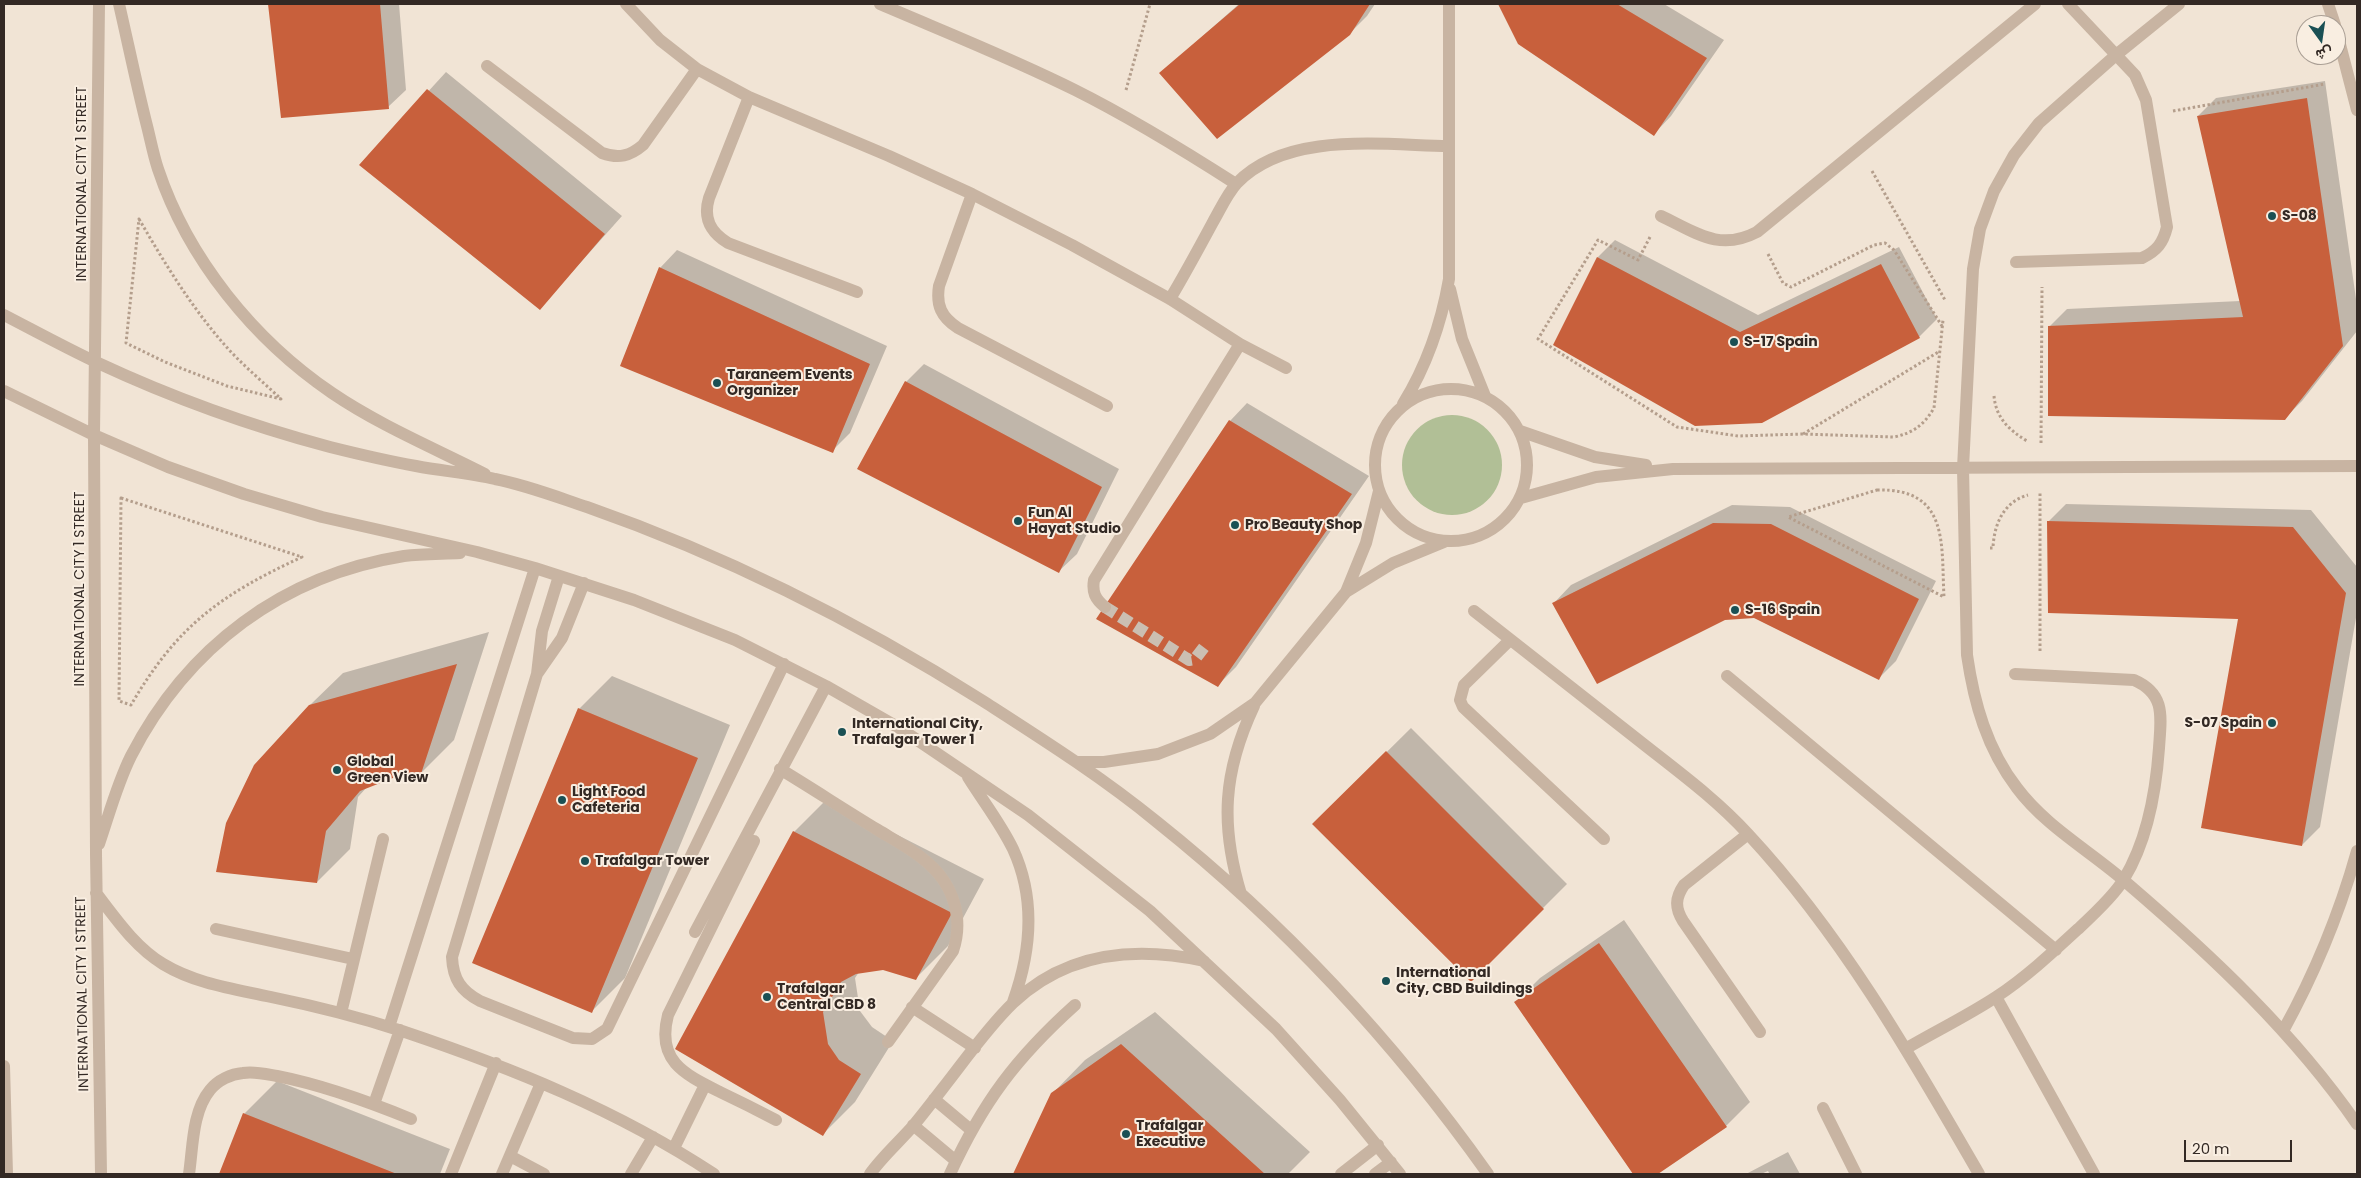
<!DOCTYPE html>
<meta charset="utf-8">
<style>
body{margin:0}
#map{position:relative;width:2361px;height:1178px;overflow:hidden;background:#f1e4d5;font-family:Poppins,Vazirmatn,sans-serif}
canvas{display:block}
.frame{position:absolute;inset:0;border:5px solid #332924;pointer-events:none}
.north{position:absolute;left:2296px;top:15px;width:50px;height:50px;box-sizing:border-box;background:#f9eee1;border:1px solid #aa9f95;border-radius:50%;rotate:166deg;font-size:14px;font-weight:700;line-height:20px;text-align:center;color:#332924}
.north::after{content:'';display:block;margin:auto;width:18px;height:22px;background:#1a5054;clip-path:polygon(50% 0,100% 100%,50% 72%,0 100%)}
.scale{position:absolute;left:2184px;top:1140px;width:108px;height:22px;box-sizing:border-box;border:2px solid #332924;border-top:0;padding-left:6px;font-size:15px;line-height:18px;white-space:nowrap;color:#332924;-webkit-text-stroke:4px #f9eee1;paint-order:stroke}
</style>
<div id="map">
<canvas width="2361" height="1178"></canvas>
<div class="frame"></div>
<div class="north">ش</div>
<div class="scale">20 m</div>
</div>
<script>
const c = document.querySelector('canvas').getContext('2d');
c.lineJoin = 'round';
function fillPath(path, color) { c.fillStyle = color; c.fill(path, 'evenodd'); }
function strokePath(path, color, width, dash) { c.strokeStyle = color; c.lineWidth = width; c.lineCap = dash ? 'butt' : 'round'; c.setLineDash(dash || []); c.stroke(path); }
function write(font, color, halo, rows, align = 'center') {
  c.font = font + ' Poppins,sans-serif'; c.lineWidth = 4; c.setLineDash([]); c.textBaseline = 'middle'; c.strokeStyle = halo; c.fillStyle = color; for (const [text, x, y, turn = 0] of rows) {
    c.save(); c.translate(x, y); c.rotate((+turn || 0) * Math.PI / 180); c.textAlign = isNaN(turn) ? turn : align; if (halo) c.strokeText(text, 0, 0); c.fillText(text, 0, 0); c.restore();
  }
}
const green = new Path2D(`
 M1402 465a50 50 0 1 1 100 0a50 50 0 1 1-100 0Z`);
const shadow = new Path2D(`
 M 270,4 L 399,4 L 406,90 L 388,107 L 282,116 Z
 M 1239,4 L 1375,4 L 1367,16 L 1349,34 L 1161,73 Z
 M 1499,4 L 1664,4 L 1724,40 L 1671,116 L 1654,134 L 1519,43 Z
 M 446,72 L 622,216 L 540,308 L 361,165 Z
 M 2325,81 L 2357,306 L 2357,331 L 2302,401 L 2284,419 L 2049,327 L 2067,309 L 2240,301 L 2198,116 L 2216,98 Z
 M 1615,240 L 1758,315 L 1899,247 L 1937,319 L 1919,337 L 1555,345 L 1598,257 Z
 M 677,250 L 887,346 L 850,433 L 832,451 L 660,268 Z
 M 924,364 L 1119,469 L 1077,554 L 1059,571 L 859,469 L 906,382 Z
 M 1247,403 L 1369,476 L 1236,667 L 1218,685 L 1230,421 Z
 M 2066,504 L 2311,510 L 2357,567 L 2357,612 L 2320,827 L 2302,845 L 2240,618 L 2048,522 Z
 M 1732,505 L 1790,507 L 1936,581 L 1896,661 L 1878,679 L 1755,616 L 1554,603 L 1571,585 Z
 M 489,632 L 454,740 L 421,773 L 398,775 L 367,787 L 358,797 L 350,849 L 317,882 L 309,706 L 343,673 Z
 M 612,676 L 730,725 L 625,978 L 592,1011 L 579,709 Z
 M 1411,728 L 1567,884 L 1471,980 L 1314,824 Z
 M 827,799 L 984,879 L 948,946 L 915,979 L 883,969 L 859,972 L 855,978 L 860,1011 L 872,1027 L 893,1041 L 855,1102 L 822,1135 L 794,832 Z
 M 1624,920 L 1750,1102 L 1726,1126 L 1656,1174 L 1635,1174 L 1516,1002 L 1540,978 Z
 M 1155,1012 L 1310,1152 L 1288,1174 L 1014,1174 L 1052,1094 L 1085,1060 Z
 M 277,1081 L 450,1149 L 440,1174 L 220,1174 L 244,1114 Z
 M 1788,1152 L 1800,1174 L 1767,1174 L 1769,1173 L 1768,1171 L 1761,1174 L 1746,1174 Z`);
const building = new Path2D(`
 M 268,4 L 380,4 L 389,109 L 281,118 Z
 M 1240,4 L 1370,4 L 1350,35 L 1217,139 L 1159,73 Z
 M 1498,4 L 1617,4 L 1707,58 L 1654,136 L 1518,44 Z
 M 427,89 L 605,234 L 540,310 L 359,165 Z
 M 2307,98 L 2343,346 L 2285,420 L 2048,416 L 2048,326 L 2243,317 L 2197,116 Z
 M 1597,257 L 1740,332 L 1881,264 L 1920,338 L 1762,423 L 1695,426 L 1553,345 Z
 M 659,267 L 870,364 L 833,453 L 620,366 Z
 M 905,381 L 1102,487 L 1059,573 L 857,469 Z
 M 1229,420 L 1352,494 L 1218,687 L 1096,619 Z
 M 2047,521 L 2293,527 L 2346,593 L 2302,846 L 2201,828 L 2238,619 L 2048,613 Z
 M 1713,523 L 1771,524 L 1919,599 L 1879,680 L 1754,618 L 1725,620 L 1597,684 L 1552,603 Z
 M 457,664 L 421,774 L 398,776 L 360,791 L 326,831 L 317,883 L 216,872 L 226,823 L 254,765 L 309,705 Z
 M 578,708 L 698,758 L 592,1013 L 472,963 Z
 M 1386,751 L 1544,909 L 1471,982 L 1312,824 Z
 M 793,831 L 952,913 L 916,980 L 883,970 L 856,974 L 841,982 L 823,1012 L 828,1044 L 839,1060 L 861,1074 L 823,1136 L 675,1049 Z
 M 1599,943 L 1727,1127 L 1658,1174 L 1633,1174 L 1514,1002 Z
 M 1121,1044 L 1265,1174 L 1013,1174 L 1051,1093 Z
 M 243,1113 L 397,1174 L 219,1174 Z`);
const minorTunnel = new Path2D(`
 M 1105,607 L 1189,660 L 1195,659 L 1205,646`);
const path = new Path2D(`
 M 1126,90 L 1150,4
 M 2173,111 L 2325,84
 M 1872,171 L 1945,300
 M 139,219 C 164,262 190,305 223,343 C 240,363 262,381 281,399 L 227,386 L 165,362 L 126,343 Z
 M 1650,237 L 1638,260 L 1598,240 L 1538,339 L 1677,427 L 1738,436 L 1803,434 L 1894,437 C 1913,433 1924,425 1934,408 L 1943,320
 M 1768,254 L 1783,283 L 1791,287 L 1874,245 L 1885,243 L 1894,250 L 1942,326
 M 1994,396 C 1996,418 2009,430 2027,441
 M 1803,434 L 1940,351
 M 2041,443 L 2042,287
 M 1877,490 C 1950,488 1941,545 1944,597 L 1788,517 Z
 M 121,498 L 302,557 C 220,595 177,626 131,705 L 119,701 Z
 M 1990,548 L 1993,548 C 1994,525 2003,502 2028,495
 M 2040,651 L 2040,492`);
const minor = new Path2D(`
 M 99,4 L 94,435 L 96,854 L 101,1174
 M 119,4 C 128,43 136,82 146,122 C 150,137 153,154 158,169 C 188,259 254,340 332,393 C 379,425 434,448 485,474
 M 626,4 L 660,40 L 697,69 L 749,97 L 889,156 L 972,194 L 1072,245 L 1170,299 L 1240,344 L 1286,368
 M 880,4 C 945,32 1011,58 1075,90 C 1131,118 1183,150 1236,184
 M 2179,4 L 2116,55 L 2039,123 L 2014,155 L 1994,191 L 1980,229 L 1973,269 L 1963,468 L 1967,655 C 1974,703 1987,749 2017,788 C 2046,827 2092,852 2128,884 C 2212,956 2294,1033 2357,1124
 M 2328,4 L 2335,25
 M 2336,29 L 2357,110
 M 487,66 L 602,153 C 619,159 630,156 643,145 L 697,69
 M 749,97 L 709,198 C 703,218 710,232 728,243 L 857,292
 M 972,194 L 939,286 C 936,305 941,317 958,328 L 1107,406
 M 1661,216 C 1695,232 1719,252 1757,232 L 2035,4
 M 2016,262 L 2142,258 C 2157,251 2163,243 2167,227 L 2146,100 L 2135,75 L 2068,4
 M 1450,289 L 1462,339 L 1485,396
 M 1170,299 C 1185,274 1199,248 1213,222 C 1220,210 1227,194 1237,183 C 1287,131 1382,145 1448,146
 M 4,315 C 35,331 66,348 98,363 C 173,398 251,426 330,447 C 358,454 388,461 416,466 C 442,471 469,473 495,479 C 526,485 557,497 587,507 C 727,556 858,622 983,701 C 1042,739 1102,777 1157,822 C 1286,925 1393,1040 1488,1174
 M1375 465a76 76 0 1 1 152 0a76 76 0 1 1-152 0Z
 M 4,391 L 94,435 L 168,467 L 244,494 L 322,517 L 477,552 L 535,568 L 634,600 L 735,640 L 826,686 L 901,729 L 1028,815 L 1150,911 L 1276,1029 L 1340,1100 L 1400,1174
 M 1403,404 C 1427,365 1441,325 1449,279 L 1449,4
 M 1520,431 L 1595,457 L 1646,465
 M 1521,498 L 1596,477 L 1673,469 L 2357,466
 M 559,576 L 542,631 L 537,674 L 452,957 C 453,979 461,991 480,1001 L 573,1038 L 592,1039 L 607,1029 L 784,664
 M 1346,592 L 1393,563 L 1444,542
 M 1105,607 C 1095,599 1092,592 1094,580 L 1240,344
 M 1474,611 C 1529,654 1583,697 1637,739 C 1676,770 1715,798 1748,834 C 1842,935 1911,1056 1979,1174
 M 1510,640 L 1464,685 L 1460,700 L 1463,707 L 1604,839
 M 537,674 L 562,638 L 584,583
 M 1727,676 L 2056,950
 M 1077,762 L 1104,762 L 1158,754 L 1210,734 L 1255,703 L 1346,592 L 1366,543 L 1379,491
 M 780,769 C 813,789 845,810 878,830 C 901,844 929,858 944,881 C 958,902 961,928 953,951 L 888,1042
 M 968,777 C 983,801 1001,824 1013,849 C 1036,899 1031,952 1013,1002
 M 1748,834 L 1684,885 C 1675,898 1675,908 1683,921 L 1760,1032
 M 754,841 L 668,1015 C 656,1061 684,1074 720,1092 C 739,1101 757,1110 776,1120
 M 99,844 C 109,815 117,784 131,756 C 187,647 283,575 404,556 C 422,554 442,554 460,553
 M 96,893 C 116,919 135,947 163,964 C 196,984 235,989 271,997 C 315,1006 359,1017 402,1031 C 512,1068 617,1110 714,1174
 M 1241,894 C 1220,825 1223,772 1254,706
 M 216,929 L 353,959
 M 695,932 L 826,686
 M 1996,997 L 2094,1174
 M 912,1007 L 975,1048
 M 341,1013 L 383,839
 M 389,1027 L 535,568
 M 2283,1031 C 2315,973 2339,915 2357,851
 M 1907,1048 C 1936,1031 1967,1016 1996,997 C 2025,978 2052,953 2078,929 C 2092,916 2114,896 2124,879 C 2147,841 2156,791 2159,748 C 2161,717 2166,694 2134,680 L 2015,674
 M 4,1066 L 7,1174
 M 934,1099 L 971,1130
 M 374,1104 L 400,1030
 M 1823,1108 L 1856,1174
 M 913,1125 L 956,1161
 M 674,1148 L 705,1085
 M 510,1156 L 544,1174
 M 189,1174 C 193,1147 192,1112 210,1090 C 218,1080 231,1074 243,1073 C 254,1071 266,1074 277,1076 C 323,1085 367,1101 411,1119
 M 451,1174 L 496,1063
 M 502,1174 L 541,1083
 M 631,1174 L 653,1137
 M 870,1174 C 882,1157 899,1142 913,1126 C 923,1114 933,1101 943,1088 C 965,1060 988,1027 1013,1003 C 1067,952 1135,946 1204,961
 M 950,1174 C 983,1102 1016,1058 1075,1005
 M 1341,1174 L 1378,1145
 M 1375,1174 L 1391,1162`);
const markers = [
 [2272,216,5,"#1a5054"],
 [1734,342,5,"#1a5054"],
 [717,383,5,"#1a5054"],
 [1018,521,5,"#1a5054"],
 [1235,525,5,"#1a5054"],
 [1735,610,5,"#1a5054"],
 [2272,723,5,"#1a5054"],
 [842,732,5,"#1a5054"],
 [337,770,5,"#1a5054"],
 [562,800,5,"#1a5054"],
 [585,861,5,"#1a5054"],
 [1386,981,5,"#1a5054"],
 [767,997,5,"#1a5054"],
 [1126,1134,5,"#1a5054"]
];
const streetNames = [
 ["INTERNATIONAL CITY 1 STREET",82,184,-90],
 ["INTERNATIONAL CITY 1 STREET",80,589,-90],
 ["INTERNATIONAL CITY 1 STREET",83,994,-91]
];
const poiNames = [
 ["S-08",2282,216],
 ["S-17 Spain",1744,342],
 ["Taraneem Events",727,375],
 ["Organizer",727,391],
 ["Fun Al",1028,513],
 ["Hayat Studio",1028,529],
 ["Pro Beauty Shop",1245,525],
 ["S-16 Spain",1745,610],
 ["S-07 Spain",2262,723,"right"],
 ["International City,",852,724],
 ["Trafalgar Tower 1",852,740],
 ["Global",347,762],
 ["Green View",347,778],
 ["Light Food",572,792],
 ["Cafeteria",572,808],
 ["Trafalgar Tower",595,861],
 ["International",1396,973],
 ["City, CBD Buildings",1396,989],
 ["Trafalgar",777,989],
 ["Central CBD 8",777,1005],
 ["Trafalgar",1136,1126],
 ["Executive",1136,1142]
];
fillPath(green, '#b1bf96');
fillPath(shadow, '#0003');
fillPath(building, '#c8603c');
strokePath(minorTunnel, '#cbbfb2', 12, [12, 6]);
strokePath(path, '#b49e8c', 3, [2.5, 2.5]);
strokePath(minor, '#c8b4a2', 12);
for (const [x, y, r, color] of markers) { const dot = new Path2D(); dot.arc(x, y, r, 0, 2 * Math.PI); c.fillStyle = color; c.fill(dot); strokePath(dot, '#f9eee1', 2); }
write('14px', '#332924', '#f9eee1', streetNames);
write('bold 14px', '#332924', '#f9eee1', poiNames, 'left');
</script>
